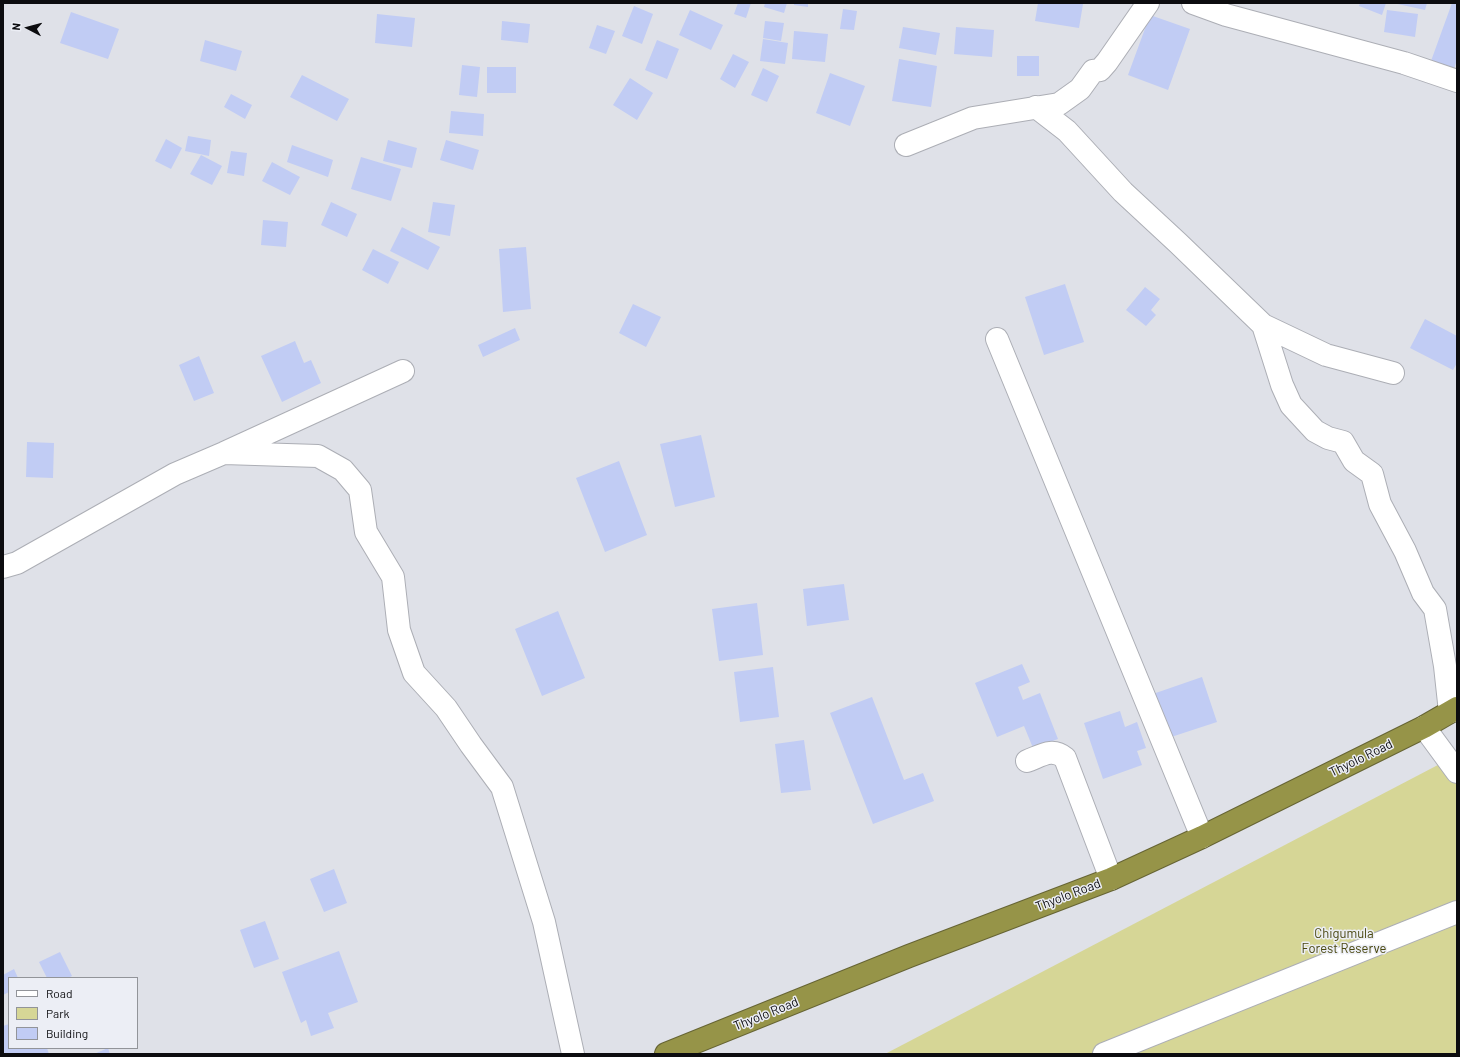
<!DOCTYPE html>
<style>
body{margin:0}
#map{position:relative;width:1460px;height:1057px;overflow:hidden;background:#dfe1e8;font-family:Barlow,sans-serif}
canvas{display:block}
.frame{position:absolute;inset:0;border:4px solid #0c0c0f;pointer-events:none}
.legend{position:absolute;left:8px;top:977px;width:130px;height:72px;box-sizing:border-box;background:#eceef5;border:1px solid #929499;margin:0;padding:5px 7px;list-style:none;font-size:12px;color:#0c0c0f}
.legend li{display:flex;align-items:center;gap:8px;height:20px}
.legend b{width:20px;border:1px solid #929499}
.north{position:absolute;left:8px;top:8px;width:40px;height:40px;-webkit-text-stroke:3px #eceef5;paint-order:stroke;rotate:276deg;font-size:11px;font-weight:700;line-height:16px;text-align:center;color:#0c0c0f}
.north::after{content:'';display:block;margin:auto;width:14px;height:18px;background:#0c0c0f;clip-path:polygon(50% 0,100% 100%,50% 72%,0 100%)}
</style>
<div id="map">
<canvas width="1460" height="1057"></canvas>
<div class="frame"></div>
<ul class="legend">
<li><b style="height:5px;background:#fff"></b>Road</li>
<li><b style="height:11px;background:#d6d696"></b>Park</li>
<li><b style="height:11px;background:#c1ccf4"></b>Building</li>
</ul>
<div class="north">N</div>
</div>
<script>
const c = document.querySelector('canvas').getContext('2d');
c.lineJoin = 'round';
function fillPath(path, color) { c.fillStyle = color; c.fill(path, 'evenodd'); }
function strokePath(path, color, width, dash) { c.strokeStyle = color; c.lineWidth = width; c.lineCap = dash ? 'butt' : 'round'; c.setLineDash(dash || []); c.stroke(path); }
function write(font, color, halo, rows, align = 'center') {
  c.font = font + ' Barlow,sans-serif'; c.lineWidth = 3; c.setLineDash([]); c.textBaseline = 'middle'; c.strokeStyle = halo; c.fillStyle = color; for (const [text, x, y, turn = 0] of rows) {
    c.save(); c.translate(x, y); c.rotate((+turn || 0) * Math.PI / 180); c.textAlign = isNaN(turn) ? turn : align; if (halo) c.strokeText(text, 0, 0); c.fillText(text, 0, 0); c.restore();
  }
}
const green = new Path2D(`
 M 1457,755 L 1457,1054 L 885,1054 Z`);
const building = new Path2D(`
 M 738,3 L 751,3 L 746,18 L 734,14 Z
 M 765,3 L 787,3 L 784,13 L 764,7 Z
 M 794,3 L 808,3 L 808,7 L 794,5 Z
 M 1038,3 L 1083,4 L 1079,28 L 1035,21 Z
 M 1360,3 L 1386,3 L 1382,15 L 1359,6 Z
 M 1393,3 L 1427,3 L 1425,10 Z
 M 1452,3 L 1457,3 L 1457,60 L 1454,69 L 1431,61 Z
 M 634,6 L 653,14 L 642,44 L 622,36 Z
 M 843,9 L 857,11 L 854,30 L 840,29 Z
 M 690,10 L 723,25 L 711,50 L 679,35 Z
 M 1387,10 L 1418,14 L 1415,37 L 1384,32 Z
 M 71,12 L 119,29 L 108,59 L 60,43 Z
 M 377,14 L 415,18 L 412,47 L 375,43 Z
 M 1150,15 L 1190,29 L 1168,90 L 1128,75 Z
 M 502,21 L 530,24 L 528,43 L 501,40 Z
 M 765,21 L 784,23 L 781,41 L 763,38 Z
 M 597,25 L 615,31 L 606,54 L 589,48 Z
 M 903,27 L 940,33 L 936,55 L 899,48 Z
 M 956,27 L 994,30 L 992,57 L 954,54 Z
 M 794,31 L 828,34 L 825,62 L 792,59 Z
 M 763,39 L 788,43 L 785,64 L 760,61 Z
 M 205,40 L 242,51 L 236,71 L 200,61 Z
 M 657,40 L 679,49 L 667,79 L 645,70 Z
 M 733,54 L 749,62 L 735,88 L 720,79 Z
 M 1017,56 L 1039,56 L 1039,76 L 1017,76 Z
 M 899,59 L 937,66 L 931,107 L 892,101 Z
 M 462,65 L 480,67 L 477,97 L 459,95 Z
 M 487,67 L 516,67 L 516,93 L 487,93 Z
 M 763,68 L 779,76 L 767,102 L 751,95 Z
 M 830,73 L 865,86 L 850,126 L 816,113 Z
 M 302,75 L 349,99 L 337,121 L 290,97 Z
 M 630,78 L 653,93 L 637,120 L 613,105 Z
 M 231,94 L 252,105 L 245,119 L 224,107 Z
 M 451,111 L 484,114 L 483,136 L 449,133 Z
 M 188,136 L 211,140 L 209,156 L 185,151 Z
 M 166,139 L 182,148 L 171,169 L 155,161 Z
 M 388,140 L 417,148 L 412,168 L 383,161 Z
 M 446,140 L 479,150 L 473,170 L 440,160 Z
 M 292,145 L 333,160 L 328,177 L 287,162 Z
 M 231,151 L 247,153 L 244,176 L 227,173 Z
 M 201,155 L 222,166 L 212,185 L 190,174 Z
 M 361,157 L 401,169 L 391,201 L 351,189 Z
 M 272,162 L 300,177 L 290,195 L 262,181 Z
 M 331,202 L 357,214 L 347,237 L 321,225 Z
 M 433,202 L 455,205 L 450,236 L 428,232 Z
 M 263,220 L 288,222 L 286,247 L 261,245 Z
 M 402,227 L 440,247 L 428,270 L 390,251 Z
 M 526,247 L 531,309 L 503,312 L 499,249 Z
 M 373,249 L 399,262 L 388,284 L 362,270 Z
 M 1065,284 L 1084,342 L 1044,355 L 1025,297 Z
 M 1145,287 L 1160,299 L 1151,310 L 1156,315 L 1146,326 L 1126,310 Z
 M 633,304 L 661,317 L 646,347 L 619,333 Z
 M 1425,319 L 1457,336 L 1457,363 L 1453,370 L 1410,348 Z
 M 515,328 L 520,340 L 483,357 L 478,345 Z
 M 295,341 L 304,363 L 311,360 L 321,383 L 282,402 L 261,356 Z
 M 199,356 L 214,393 L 194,401 L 179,365 Z
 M 701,435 L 715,497 L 675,507 L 660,444 Z
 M 27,442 L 54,443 L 53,478 L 26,477 Z
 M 619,461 L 647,535 L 605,552 L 576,478 Z
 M 844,584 L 849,620 L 807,626 L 803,589 Z
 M 757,603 L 763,655 L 719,661 L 712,609 Z
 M 558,611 L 585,678 L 542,696 L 515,629 Z
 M 1022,664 L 1030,682 L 1018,687 L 1023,700 L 1040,693 L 1058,739 L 1033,748 L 1024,726 L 997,737 L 975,683 Z
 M 773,667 L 779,717 L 740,722 L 734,672 Z
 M 1202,677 L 1217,722 L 1165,739 L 1150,695 Z
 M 872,697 L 904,780 L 923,773 L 934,801 L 873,824 L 830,713 Z
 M 1120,711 L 1125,727 L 1137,722 L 1146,748 L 1137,751 L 1142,765 L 1103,779 L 1084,723 Z
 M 804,740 L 811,790 L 781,793 L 775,744 Z
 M 334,869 L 347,903 L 324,912 L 310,879 Z
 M 265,921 L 279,959 L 254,968 L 240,930 Z
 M 339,951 L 358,1002 L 328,1013 L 334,1028 L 311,1036 L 306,1020 L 301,1023 L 282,972 Z
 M 60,952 L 72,976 L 68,978 L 47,978 L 39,962 Z
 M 14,969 L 18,978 L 9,978 L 9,992 L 3,995 L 3,975 Z
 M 9,1024 L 9,1048 L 47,1048 L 49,1054 L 3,1054 L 3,1026 Z
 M 108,1048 L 110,1054 L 94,1054 Z`);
const minor = new Path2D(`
 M 1193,3 L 1226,15 L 1404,63 L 1457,81
 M 1036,107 L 1067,131 L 1123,192 L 1178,243 L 1263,325 L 1326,355 L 1393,373
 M 906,145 L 973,118 L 1059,104 L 1080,89 L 1093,71 L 1100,70 L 1107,62 L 1148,3
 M 1263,325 L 1282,385 L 1291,405 L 1315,431 L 1328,438 L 1343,442 L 1354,461 L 1372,474 L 1380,504 L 1405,551 L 1423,593 L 1435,609 L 1445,666 L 1450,712
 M 997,339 L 1202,837
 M 224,453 L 318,456 L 343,470 L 360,490 L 366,532 L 393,577 L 399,630 L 414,673 L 446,708 L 471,745 L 502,787 L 544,922 L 573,1054
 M 3,567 L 17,563 L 175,474 L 224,453 L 403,371
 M 1424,727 L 1457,772
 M 1027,761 C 1041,756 1052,747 1065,758 L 1111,879
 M 1104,1054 L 1457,912`);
const highway = new Path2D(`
 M 666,1054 L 909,956 L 1111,879 L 1202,837 L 1424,727 L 1457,708`);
const streetNames = [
 ["Thyolo Road",1361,758,-26],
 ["Thyolo Road",1068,895,-21],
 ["Thyolo Road",766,1014,-22]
];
const parkNames = [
 ["Chigumula",1344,934],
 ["Forest Reserve",1344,949]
];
fillPath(green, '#d6d696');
fillPath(building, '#c1ccf4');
strokePath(minor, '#acaeb5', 24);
strokePath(highway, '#666434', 24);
strokePath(minor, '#fff', 22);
strokePath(highway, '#969448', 22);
write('13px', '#0c0c0f', '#eceef5', streetNames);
write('13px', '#4a4810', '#eceef5', parkNames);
</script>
